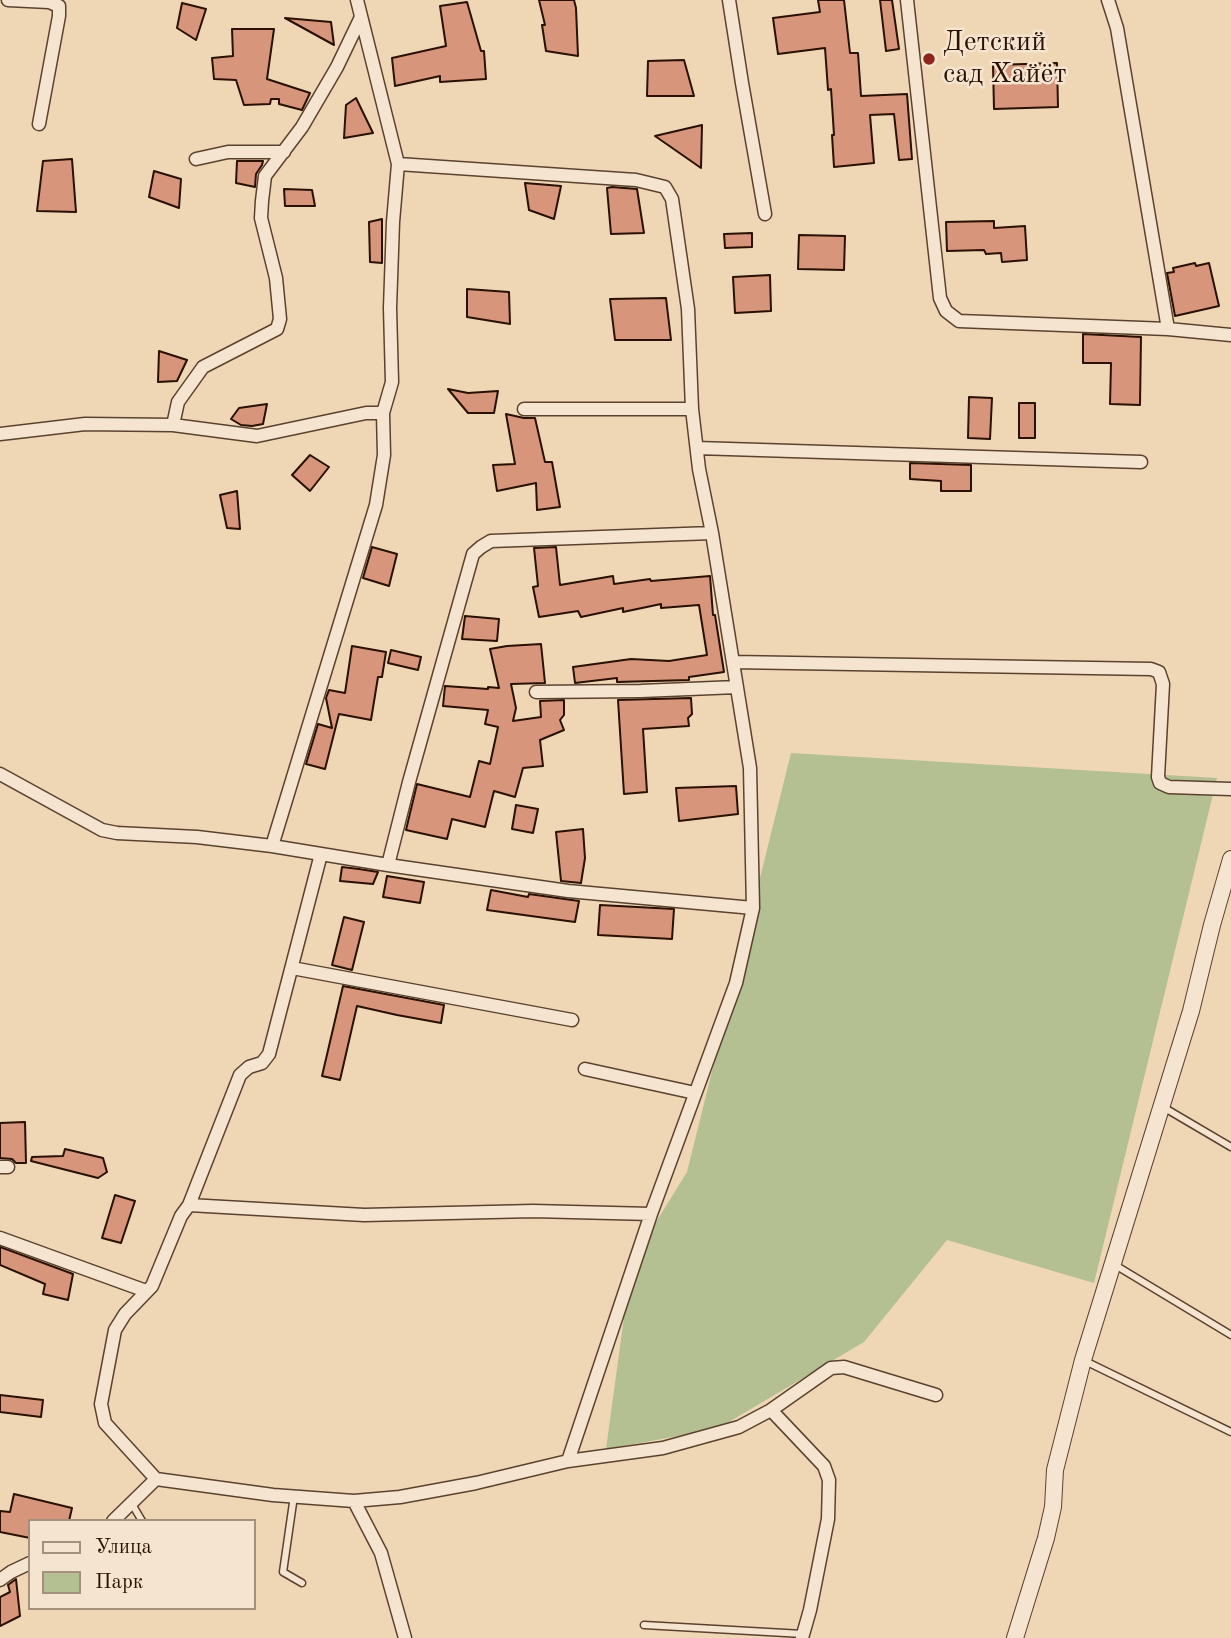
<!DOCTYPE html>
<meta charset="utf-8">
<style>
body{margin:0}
#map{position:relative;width:1231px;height:1638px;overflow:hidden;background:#efd7b6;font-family:"Old Standard TT",serif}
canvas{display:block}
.legend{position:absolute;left:28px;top:1519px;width:228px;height:91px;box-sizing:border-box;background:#f5e5d0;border:2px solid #a3907d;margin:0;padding:9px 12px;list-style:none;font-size:21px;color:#291000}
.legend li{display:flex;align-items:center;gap:14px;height:35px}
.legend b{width:35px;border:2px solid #a3907d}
</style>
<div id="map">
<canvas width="1231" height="1638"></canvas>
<ul class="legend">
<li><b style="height:9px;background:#f5e5d0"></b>Улица</li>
<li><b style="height:19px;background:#b4bf92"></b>Парк</li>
</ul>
</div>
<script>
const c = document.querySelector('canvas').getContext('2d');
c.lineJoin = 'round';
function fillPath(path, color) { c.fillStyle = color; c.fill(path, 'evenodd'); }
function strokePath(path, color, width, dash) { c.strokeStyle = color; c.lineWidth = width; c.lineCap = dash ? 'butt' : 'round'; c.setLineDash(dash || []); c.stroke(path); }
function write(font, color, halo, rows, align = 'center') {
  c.font = font + ' "Old Standard TT",serif'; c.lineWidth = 5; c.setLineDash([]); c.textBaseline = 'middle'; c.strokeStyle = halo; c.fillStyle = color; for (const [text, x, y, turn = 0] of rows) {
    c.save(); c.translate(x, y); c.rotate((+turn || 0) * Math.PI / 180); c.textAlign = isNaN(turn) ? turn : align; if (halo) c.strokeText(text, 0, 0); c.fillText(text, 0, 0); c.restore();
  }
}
const green = new Path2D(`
 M 791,753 L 1217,778 L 1094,1283 L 947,1240 L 864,1342 L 717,1429 L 606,1449 L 625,1310 L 653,1227 L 687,1172 Z`);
const building = new Path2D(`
 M 539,0 L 574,0 L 576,8 L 578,56 L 546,51 L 542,25 L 545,25 Z
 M 818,0 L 844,0 L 850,53 L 858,53 L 861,96 L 907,94 L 912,159 L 899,160 L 894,114 L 870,115 L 874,163 L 834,167 L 832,135 L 834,135 L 831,89 L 828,90 L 825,48 L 778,54 L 773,18 L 820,12 Z
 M 880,0 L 892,0 L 899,49 L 886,51 Z
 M 467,2 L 481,51 L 484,51 L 486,79 L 440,82 L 440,76 L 395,86 L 392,58 L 446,46 L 440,6 Z
 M 182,3 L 206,9 L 196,40 L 177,28 Z
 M 285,18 L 331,22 L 334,45 Z
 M 232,29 L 274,29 L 267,79 L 310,93 L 302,110 L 279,104 L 279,99 L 271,99 L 270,104 L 244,105 L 236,80 L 214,79 L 212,58 L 233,56 Z
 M 684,60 L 694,96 L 647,96 L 648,61 Z
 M 1057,63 L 1058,107 L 994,109 L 993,65 Z
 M 356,98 L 373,133 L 344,138 L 346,105 Z
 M 702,125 L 701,168 L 655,136 Z
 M 72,159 L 76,212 L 37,211 L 43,161 Z
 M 237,161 L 263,161 L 262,165 L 256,174 L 255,187 L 236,183 Z
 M 154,171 L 181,179 L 179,208 L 149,197 Z
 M 525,183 L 561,186 L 554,219 L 529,210 Z
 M 612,187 L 637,189 L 644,233 L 611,234 L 607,188 Z
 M 284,189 L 312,190 L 315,206 L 285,206 Z
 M 382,219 L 382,263 L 370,262 L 369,222 Z
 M 994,221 L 994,228 L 1025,226 L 1027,260 L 1002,262 L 1001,253 L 986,254 L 984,250 L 947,251 L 946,222 Z
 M 752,233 L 752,247 L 725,248 L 724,234 Z
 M 799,235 L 845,236 L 844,270 L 798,269 Z
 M 1195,263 L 1196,266 L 1209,263 L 1219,306 L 1175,316 L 1167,273 L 1174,272 L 1173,268 Z
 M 770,275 L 771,311 L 735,313 L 733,277 Z
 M 467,289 L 509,292 L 510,324 L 467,317 Z
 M 666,298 L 671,340 L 615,340 L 610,299 Z
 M 1083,334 L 1141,337 L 1140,405 L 1110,404 L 1111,363 L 1083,363 Z
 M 159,351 L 187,360 L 177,381 L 158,382 Z
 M 448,389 L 468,393 L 498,391 L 494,413 L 468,413 Z
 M 969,397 L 992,398 L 990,439 L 968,438 Z
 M 1019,403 L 1035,403 L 1035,438 L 1019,438 Z
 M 267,404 L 263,424 L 252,426 L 241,425 L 231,419 L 239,408 Z
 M 506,414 L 524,418 L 535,418 L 545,462 L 552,462 L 560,507 L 537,510 L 536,483 L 497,491 L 493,465 L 515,464 Z
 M 310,455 L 329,467 L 310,491 L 292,475 Z
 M 910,463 L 971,465 L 971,491 L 941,491 L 941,481 L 910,479 Z
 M 237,491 L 240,529 L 227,528 L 220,495 Z
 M 372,547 L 397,554 L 389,586 L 363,578 Z
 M 556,547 L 560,585 L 613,576 L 614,584 L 650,579 L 651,581 L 710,576 L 713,615 L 715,615 L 724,672 L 689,677 L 689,680 L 617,682 L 617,678 L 575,683 L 573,667 L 631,659 L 669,661 L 707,655 L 699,605 L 661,608 L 661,604 L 623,612 L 623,608 L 581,617 L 578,611 L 539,617 L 533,587 L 538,586 L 534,548 Z
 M 465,616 L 499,619 L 497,641 L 462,639 Z
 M 541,644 L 545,683 L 511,684 L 516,708 L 513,721 L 541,717 L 540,701 L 564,700 L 564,715 L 560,720 L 564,730 L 540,740 L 543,766 L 523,768 L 515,797 L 494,791 L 485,827 L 452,819 L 447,839 L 406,830 L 417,784 L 470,797 L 479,761 L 490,764 L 498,727 L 485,724 L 488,710 L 443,706 L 445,686 L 488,689 L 488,687 L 499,688 L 490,649 L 507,646 Z
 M 352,646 L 386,652 L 382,677 L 378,677 L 371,720 L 339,714 L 325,769 L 306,764 L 318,724 L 332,728 L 326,698 L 329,690 L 345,693 Z
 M 391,650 L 421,657 L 418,670 L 388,663 Z
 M 691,698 L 692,714 L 688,718 L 689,726 L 643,729 L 647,792 L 624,794 L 618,700 Z
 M 736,786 L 738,814 L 679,821 L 676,788 Z
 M 516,805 L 538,809 L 533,833 L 512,829 Z
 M 583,829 L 585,858 L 581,883 L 561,881 L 556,832 Z
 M 342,867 L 359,869 L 378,872 L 373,884 L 340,881 Z
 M 387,876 L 424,882 L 420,903 L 383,897 Z
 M 491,890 L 528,897 L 529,894 L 579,901 L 575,922 L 487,910 Z
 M 600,905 L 674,909 L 672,939 L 598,935 Z
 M 344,917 L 364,922 L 352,970 L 332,965 Z
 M 343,986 L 444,1005 L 441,1023 L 397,1015 L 357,1006 L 340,1080 L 322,1076 Z
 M 25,1122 L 26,1163 L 16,1163 L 12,1159 L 0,1158 L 0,1123 Z
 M 65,1149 L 103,1158 L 107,1172 L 98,1178 L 31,1161 L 32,1157 L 63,1156 Z
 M 115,1195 L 135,1201 L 121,1243 L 102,1238 Z
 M 0,1247 L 73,1274 L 68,1300 L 43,1294 L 45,1284 L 0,1265 Z
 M 0,1395 L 43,1400 L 41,1417 L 0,1412 Z
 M 14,1494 L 72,1508 L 69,1521 L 30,1521 L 30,1538 L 0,1532 L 0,1511 L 10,1512 Z
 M 16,1579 L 20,1616 L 0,1626 L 0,1597 L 10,1592 L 8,1585 Z`);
const service = new Path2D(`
 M 1163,1107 L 1231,1147
 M 1115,1265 L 1231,1335
 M 1085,1361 L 1231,1432
 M 294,1496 L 283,1572 L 302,1583
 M 132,1504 L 142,1521
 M 644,1625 L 803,1634`);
const minor = new Path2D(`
 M 8,0 L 49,2 L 59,6 L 59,16 L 39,124
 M 729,0 L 742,83 L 765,214
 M 907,0 L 940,298 L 946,311 L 959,321 L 1168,329 L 1231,335
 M 1108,0 L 1117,28 L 1168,329
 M 196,159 L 228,152 L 284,152
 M 398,164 L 636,180 L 665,187 L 672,199 L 688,309 L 692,409 L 699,469 L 712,533 L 750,768 L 753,908 L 736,983 L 651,1214 L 568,1461
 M 524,409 L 692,409
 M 173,425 L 178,402 L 203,367 L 277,329 L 280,319 L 276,278 L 261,218 L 262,201 L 265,176 L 302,127 L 337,67 L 361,17
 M 0,434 L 85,424 L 173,425 L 257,436 L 366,413 L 383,413
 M 697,448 L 1141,462
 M 733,662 L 1151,669 L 1159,672 L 1163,684 L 1158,777 L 1160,783 L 1169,787 L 1231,789
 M 536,692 L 641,691 L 737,687
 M 0,774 L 102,830 L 117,833 L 197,837 L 272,846 L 388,865 L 568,891 L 753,908
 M 272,846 L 376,505 L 384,455 L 383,413 L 392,382 L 390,308 L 393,222 L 398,164 L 357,0
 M 388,865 L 409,782 L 473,554 L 481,547 L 491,541 L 712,533
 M 292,968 L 572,1020
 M 585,1069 L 695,1093
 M 0,1167 L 8,1167
 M 189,1205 L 240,1075 L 249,1067 L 262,1063 L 269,1054 L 321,854
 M 0,1238 L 146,1291
 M 771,1410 L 824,1466 L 829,1480 L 828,1519 L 810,1610 L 802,1638
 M 156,1479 L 105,1423 L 101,1404 L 115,1330 L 125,1314 L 152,1286 L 181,1216 L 189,1205 L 364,1215 L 533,1211 L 651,1214
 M 354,1501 L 381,1553 L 405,1638
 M 113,1521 L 156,1479 L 273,1495 L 354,1501 L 400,1497 L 476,1483 L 568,1461 L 663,1448 L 739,1427 L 771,1410 L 831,1368 L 844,1367 L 936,1395
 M 0,1580 L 11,1572 L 30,1563`);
const tertiary = new Path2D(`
 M 1015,1638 L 1046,1538 L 1053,1507 L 1055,1470 L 1083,1360 L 1191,1011 L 1212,925 L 1231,859`);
const markers = [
 [929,59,7,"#8f2418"]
];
const poiNames = [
 ["Детский",943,43],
 ["сад Хайёт",943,75]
];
fillPath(green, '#b4bf92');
fillPath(building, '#d7957b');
strokePath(building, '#291000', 2);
strokePath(service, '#5a422e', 9);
strokePath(minor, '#5a422e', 15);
strokePath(tertiary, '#5a422e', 18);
strokePath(service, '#f5e5d0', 6);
strokePath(minor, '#f5e5d0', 12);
strokePath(tertiary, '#f5e5d0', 16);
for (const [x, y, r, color] of markers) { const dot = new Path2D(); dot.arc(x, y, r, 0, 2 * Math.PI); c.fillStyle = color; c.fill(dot); strokePath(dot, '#f5e5d0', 2.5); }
write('28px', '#291000', '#f5e5d0', poiNames, 'left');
</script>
